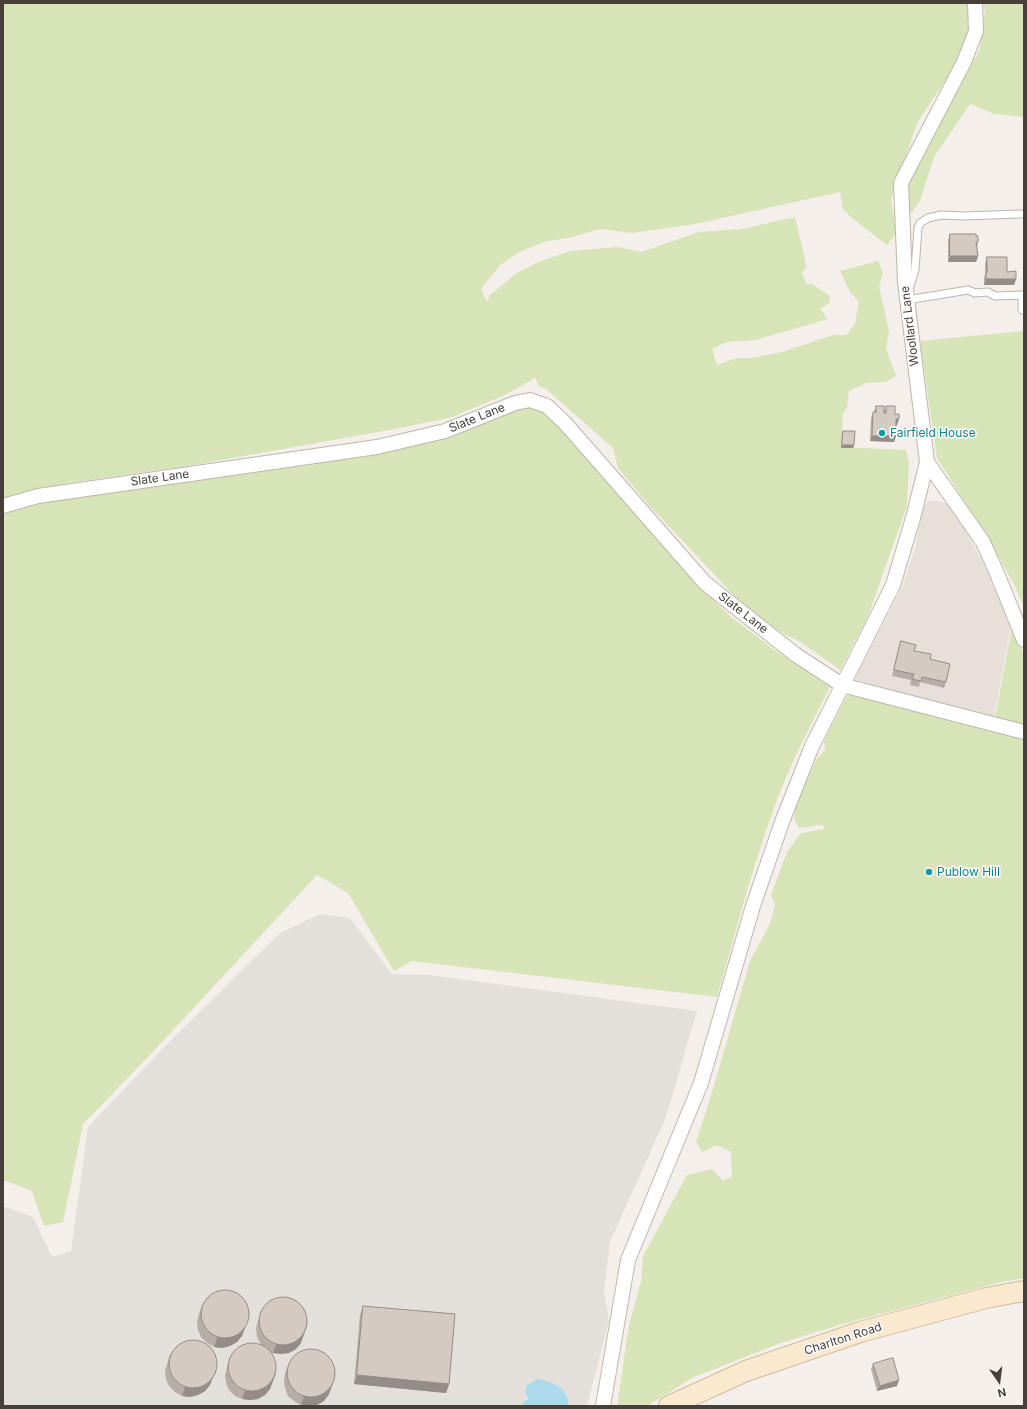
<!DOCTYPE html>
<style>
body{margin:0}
#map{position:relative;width:1027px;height:1409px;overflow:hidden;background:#f4efea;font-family:Inter,sans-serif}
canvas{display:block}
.frame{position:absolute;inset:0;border:4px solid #473f39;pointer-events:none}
.north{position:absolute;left:979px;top:1361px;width:40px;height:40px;-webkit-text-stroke:3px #fff;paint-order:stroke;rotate:166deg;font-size:11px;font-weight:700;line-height:16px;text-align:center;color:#473f39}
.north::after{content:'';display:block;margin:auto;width:14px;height:18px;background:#473f39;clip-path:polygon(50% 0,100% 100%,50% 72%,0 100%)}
</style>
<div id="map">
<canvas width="1027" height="1409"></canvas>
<div class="frame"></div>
<div class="north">N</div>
</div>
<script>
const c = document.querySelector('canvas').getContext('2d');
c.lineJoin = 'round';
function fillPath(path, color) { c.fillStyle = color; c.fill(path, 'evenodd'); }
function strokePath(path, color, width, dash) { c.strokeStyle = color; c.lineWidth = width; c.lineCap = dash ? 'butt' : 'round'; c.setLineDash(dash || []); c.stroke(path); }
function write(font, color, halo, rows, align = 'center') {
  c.font = font + ' Inter,sans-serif'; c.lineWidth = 3; c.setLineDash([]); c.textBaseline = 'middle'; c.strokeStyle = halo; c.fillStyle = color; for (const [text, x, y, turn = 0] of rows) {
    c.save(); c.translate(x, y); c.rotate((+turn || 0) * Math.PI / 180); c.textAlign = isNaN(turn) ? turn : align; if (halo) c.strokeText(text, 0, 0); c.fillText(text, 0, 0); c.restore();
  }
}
const residential = new Path2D(`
 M 929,501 L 938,501 L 949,504 L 963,526 L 983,563 L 1011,625 L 994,719 L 914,700 L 855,679 L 902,587 L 915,549 L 923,506 Z`);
const industrial = new Path2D(`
 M 320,914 L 350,918 L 392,974 L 430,975 L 697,1011 L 666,1117 L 610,1242 L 604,1291 L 609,1321 L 587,1406 L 3,1406 L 3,1206 L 33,1217 L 52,1257 L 71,1251 L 88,1127 L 172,1039 L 280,933 Z`);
const green = new Path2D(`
 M 3,3 L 968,3 L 969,31 L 951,72 L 917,123 L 891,201 L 897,232 L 887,245 L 852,218 L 843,209 L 840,192 L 695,224 L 632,233 L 600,229 L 568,238 L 547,241 L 519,252 L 500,265 L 481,289 L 487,302 L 490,295 L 517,273 L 536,263 L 570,251 L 618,247 L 641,252 L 699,232 L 742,229 L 795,217 L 807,268 L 802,272 L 806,284 L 812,284 L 830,296 L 829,303 L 820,309 L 828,319 L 755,340 L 727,342 L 712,349 L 717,365 L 737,358 L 751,358 L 782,352 L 833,335 L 846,335 L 855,324 L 859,301 L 850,292 L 840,271 L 878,261 L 883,272 L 879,287 L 889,331 L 886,349 L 896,376 L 885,382 L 866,383 L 849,391 L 847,408 L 843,413 L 841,447 L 906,450 L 909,463 L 907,506 L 868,616 L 840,670 L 802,643 L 756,619 L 649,505 L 618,468 L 613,448 L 546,389 L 539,386 L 535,378 L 503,396 L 452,417 L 395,429 L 188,466 L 68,483 L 33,490 L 3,499 Z
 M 983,3 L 1024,3 L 1024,117 L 994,114 L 970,104 L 934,157 L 920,201 L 911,213 L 906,191 L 913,174 L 980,49 L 985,12 Z
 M 1024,331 L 1024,608 L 1015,586 L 990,541 L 937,458 L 920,341 Z
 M 529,406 L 546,411 L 702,589 L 730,616 L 773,649 L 830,687 C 811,724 792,761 777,800 C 753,864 736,931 717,997 L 412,961 L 394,971 L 348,893 L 317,875 L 149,1056 L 83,1124 L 63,1222 L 44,1226 L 32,1191 L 3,1180 L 3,512 L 39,502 L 339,457 L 517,408 Z
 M 1012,626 L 1024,655 L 1024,727 L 995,719 Z
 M 857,694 L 941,719 L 1024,739 L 1024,1278 L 997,1283 L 839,1325 L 778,1344 L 694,1377 L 647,1406 L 617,1406 L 629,1325 L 641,1282 L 643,1256 L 687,1175 L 712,1169 L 723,1181 L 732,1176 L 731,1152 L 717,1145 L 702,1152 L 696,1142 L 712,1092 L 750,961 L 770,924 L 775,905 L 771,895 L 787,852 L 801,833 L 824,829 L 823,825 L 799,828 L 795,821 L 794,810 L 816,760 L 825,750 L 824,741 L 847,696 Z`);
const water = new Path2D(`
 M 538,1379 C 552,1381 570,1389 568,1406 L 522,1406 L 524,1401 L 528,1400 L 528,1397 L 525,1392 L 527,1385 Z`);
const lane = new Path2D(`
 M 909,289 L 915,270 L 918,228 L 920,223 L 928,218 L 941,215 L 963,216 L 1021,214
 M 1022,295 L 1022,310
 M 907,300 L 968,290 L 975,293 L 988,292 L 995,296 L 1024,295`);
const street = new Path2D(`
 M 975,3 L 976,31 L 964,62 L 901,183 L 905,282 L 927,462 L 983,542 L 996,571 L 1024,640
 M 3,506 L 38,496 L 377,447 L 445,431 L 515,403 L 530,400 L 547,406 L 565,423 L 705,583 L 796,655 L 842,685 L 1024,732
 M 603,1406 L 628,1260 L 701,1083 L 753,906 L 782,822 L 812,746 L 893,585 L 913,518 L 927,462`);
const secondary = new Path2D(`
 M 669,1406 L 746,1371 L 860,1332 L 986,1298 L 1024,1291`);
const wall = new Path2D(`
 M 950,234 L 978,242 L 977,247 L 978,256 L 976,262 L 948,262 L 948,240 Z
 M 987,257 L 1016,279 L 1014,285 L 984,285 L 984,278 L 985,274 L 985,263 Z
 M 876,406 L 884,413 L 886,406 L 895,414 L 897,425 L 896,425 L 896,436 L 894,442 L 870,441 L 871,418 Z
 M 843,431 L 854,445 L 853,448 L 841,448 L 842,434 Z
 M 901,641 L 914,651 L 930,659 L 946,682 L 944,688 L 920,682 L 919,687 L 910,685 L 911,680 L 892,676 L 899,647 Z
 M 202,1305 L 242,1336 L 237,1342 L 230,1346 L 222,1348 L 214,1347 L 207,1343 L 201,1337 L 198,1330 L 197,1322 L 199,1314 Z
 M 363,1306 L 449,1384 L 446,1393 L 354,1384 L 360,1315 Z
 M 261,1312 L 301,1343 L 296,1349 L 289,1353 L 281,1354 L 272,1353 L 276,1373 L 270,1389 L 265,1395 L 258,1399 L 250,1400 L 242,1399 L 235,1396 L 229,1390 L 226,1383 L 225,1375 L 227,1367 L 230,1358 L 261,1345 L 257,1337 L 256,1328 L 258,1321 Z
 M 170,1354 L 216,1369 L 210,1385 L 205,1391 L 198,1395 L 190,1397 L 182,1396 L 175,1392 L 169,1386 L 166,1379 L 165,1371 Z
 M 289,1364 L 329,1394 L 324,1401 L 317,1405 L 307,1406 L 301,1405 L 294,1401 L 288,1396 L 285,1388 L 284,1381 L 285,1373 Z
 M 873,1364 L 897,1386 L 877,1391 L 871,1369 Z`);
const shadedWall = new Path2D(`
 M 950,256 L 978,256 L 976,262 L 948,262 Z
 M 986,279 L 1016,279 L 1014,285 L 984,285 Z
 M 896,419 L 899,419 L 897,425 L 894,425 Z
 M 872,436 L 896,436 L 894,442 L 870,441 Z
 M 842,445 L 854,445 L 853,448 L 841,448 Z
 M 248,1320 L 242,1336 L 237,1342 L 230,1346 L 222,1348 L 214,1347 L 217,1338 Z
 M 307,1326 L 301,1343 L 296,1349 L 289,1353 L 281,1354 L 273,1353 L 276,1345 Z
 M 216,1369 L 210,1385 L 205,1391 L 198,1395 L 190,1397 L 182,1396 L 185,1387 Z
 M 276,1373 L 270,1389 L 265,1395 L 258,1399 L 250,1400 L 242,1399 L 245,1391 Z
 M 357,1375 L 449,1384 L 446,1393 L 354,1384 Z
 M 335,1378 L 329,1394 L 324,1401 L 317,1405 L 310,1406 L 301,1405 L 304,1396 Z
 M 899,1380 L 897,1386 L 877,1391 L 880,1386 Z`);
const building = new Path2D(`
 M 950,234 L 976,234 L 976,236 L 978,236 L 978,242 L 976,242 L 978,256 L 950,256 Z
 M 987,257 L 1007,257 L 1007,272 L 1016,271 L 1016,279 L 986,279 L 986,272 L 987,272 Z
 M 876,406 L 884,406 L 884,413 L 886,413 L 886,406 L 895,406 L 895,414 L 899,414 L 899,419 L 896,419 L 896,436 L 872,436 L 873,412 L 876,412 Z
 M 843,431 L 855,431 L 854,445 L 842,445 Z
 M 901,641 L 916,645 L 914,651 L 931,654 L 930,659 L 950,664 L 946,682 L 922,677 L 921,681 L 912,679 L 914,674 L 894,670 Z
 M201 1314a24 24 0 1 1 48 0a24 24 0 1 1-48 0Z
 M259 1321a24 24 0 1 1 48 0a24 24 0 1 1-48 0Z
 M 363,1306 L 455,1314 L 449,1384 L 357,1375 Z
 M169 1364a24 24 0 1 1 48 0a24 24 0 1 1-48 0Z
 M228 1367a24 24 0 1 1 48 0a24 24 0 1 1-48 0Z
 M287 1373a24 24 0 1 1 48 0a24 24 0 1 1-48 0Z
 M 893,1358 L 899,1380 L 880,1386 L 873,1364 Z`);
const markers = [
 [882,433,4,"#0f9aa8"],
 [929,872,4,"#0f9aa8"]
];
const streetNames = [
 ["Woollard Lane",910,326,-97],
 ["Slate Lane",477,418,-22],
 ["Slate Lane",160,478,-8],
 ["Slate Lane",743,613,38],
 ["Charlton Road",843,1339,-18]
];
const cultureNames = [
 ["Fairfield House",890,433],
 ["Publow Hill",937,872]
];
fillPath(residential, '#e7e0d9');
fillPath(industrial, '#e3dfdb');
fillPath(green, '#d6e4b7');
fillPath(water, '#addaea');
strokePath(lane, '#beb6ad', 9);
strokePath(street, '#beb6ad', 16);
strokePath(secondary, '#cfbb9e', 22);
strokePath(lane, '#fff', 7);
strokePath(street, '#fff', 14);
strokePath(secondary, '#fae9ce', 20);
fillPath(wall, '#b6aea6');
fillPath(shadedWall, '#948d87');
fillPath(building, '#d4cac1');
strokePath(building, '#948d87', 1);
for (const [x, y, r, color] of markers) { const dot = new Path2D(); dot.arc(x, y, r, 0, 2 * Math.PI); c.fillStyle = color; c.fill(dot); strokePath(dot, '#fff', 1.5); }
write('12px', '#473f39', '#fff', streetNames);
write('12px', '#0d838f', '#fff', cultureNames, 'left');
</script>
